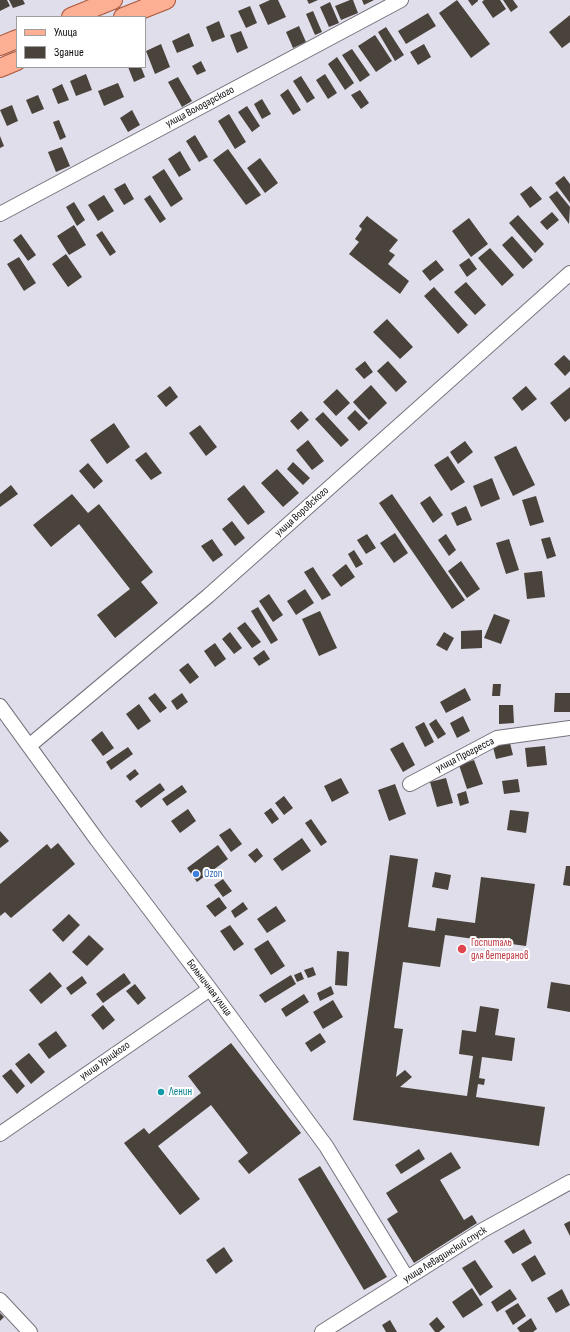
<!DOCTYPE html>
<html>
<head>
<meta charset="utf-8">
<style>
	body { margin:0 }
	#map { position:relative; width:570px; height:1332px; overflow:hidden; background:#dfdeea; font-family:"Sofia Sans Condensed",sans-serif }
	canvas { display:block }
	.legend { position:absolute; left:16px; top:16px; width:130px; height:52px; box-sizing:border-box; background:#fff; border:1px solid #9e9e9f; margin:0; padding:5px 7px; list-style:none; font-size:12px; color:#0d0d10 }
	.legend li { display:flex; align-items:center; gap:8px; height:20px }
	.legend b { width:20px; border:1px solid #9e9e9f }
</style>
</head>
<body>
<div id="map">
<canvas width="570" height="1332"></canvas>
<ul class="legend">
<li><b style="height:5px;background:#fdaf94"></b>Улица</li>
<li><b style="height:11px;background:#4a433c"></b>Здание</li>
</ul>
</div>
<script>
const g = document.querySelector('canvas').getContext('2d');
g.lineJoin = 'round';
function paint(path, color) { g.fillStyle = color; g.fill(path, 'evenodd'); }
function strokePath(path, color, width, dash) { g.strokeStyle = color; g.lineWidth = width; g.lineCap = dash ? 'butt' : 'round'; g.setLineDash(dash || []); g.stroke(path); }
function write(font, color, halo, rows, align = 'center') {
  g.font = font + ' "Sofia Sans Condensed",sans-serif'; g.lineWidth = 4; g.setLineDash([]); g.textBaseline = 'middle'; g.strokeStyle = halo; g.fillStyle = color; for (const [text, x, y, turn = 0] of rows) {
    g.save(); g.translate(x, y); g.rotate((+turn || 0) * Math.PI / 180); g.textAlign = isNaN(turn) ? turn : align; if (halo) g.strokeText(text, 0, 0); g.fillText(text, 0, 0); g.restore();
  }
}
const building = new Path2D(`
	M0 0H7L10 6 0 11Z
	M9 0H23L25 4 13 8Z
	M270 0H278L286 17 268 25 259 5Z
	M307 0H318L309 4Z
	M350 0H353L358 13 341 20 335 6Z
	M362 0H374L364 5Z
	M457 0 490 44 471 58 439 13Z
	M468 0H478V1L472 6Z
	M484 0H500L506 9 493 18 482 2Z
	M503 0H513L518 7 511 12Z
	M330 2 339 23 329 27 320 7Z
	M250 6 257 23 246 28 238 11Z
	M313 11 322 32 315 35 306 14Z
	M428 13 436 26 406 44 398 31Z
	M570 15V42L562 48 549 32Z
	M219 21 225 37 212 42 206 27Z
	M299 26 306 42 293 48 286 32Z
	M386 27 404 55 395 61 378 32Z
	M241 31 248 48 237 53 230 35Z
	M189 33 194 46 177 53 172 41Z
	M375 35 392 61 376 72 358 46Z
	M161 44 170 67 155 74 146 51Z
	M424 44 431 57 418 65 410 52Z
	M352 49 370 75 360 82 342 55Z
	M337 57 354 83 345 90 328 64Z
	M201 61 206 71 197 75 192 66Z
	M128 67H141L145 77 134 82Z
	M86 74 92 90 76 96 70 81Z
	M325 74 337 93 328 99 316 80Z
	M301 76 315 98 307 103 293 81Z
	M178 77 192 101 182 107 168 82Z
	M118 83 124 97 104 106 98 91Z
	M62 84 69 100 58 104 52 89Z
	M288 89 301 110 293 115 280 95Z
	M360 90 369 103 361 109 351 95Z
	M38 95 44 109 32 114 26 100Z
	M262 99 271 114 262 119 254 104Z
	M12 105 18 121 7 126 0 110Z
	M247 106 260 126 252 132 238 112Z
	M132 110 140 125 128 132 120 118Z
	M229 114 246 142 235 149 218 121Z
	M59 120 66 137 60 140 53 122Z
	M195 135 208 157 199 162 186 141Z
	M0 136 4 146 0 148Z
	M62 147 70 166 56 172 48 152Z
	M228 149 261 195 246 205 213 160Z
	M180 151 191 170 179 177 168 159Z
	M260 158 278 183 265 193 247 168Z
	M164 169 183 199 171 207 152 177Z
	M564 176 570 184V203L555 183Z
	M125 183 134 199 124 205 114 189Z
	M531 186 542 199 530 208 520 194Z
	M557 191 570 207 569 224 549 197Z
	M104 195 114 211 98 221 88 205Z
	M150 195 166 219 160 223 144 199Z
	M74 202 85 220 77 226 66 207Z
	M552 212 559 220 547 230 540 222Z
	M518 215 544 244 535 253 509 223Z
	M367 216 398 240 389 251 395 255 388 264 409 281 400 294 349 254 359 242 355 239 362 229 359 226Z
	M469 218 488 244 471 257 452 231Z
	M74 225 86 245 69 255 57 236Z
	M102 231 116 252 110 256 96 235Z
	M21 234 36 255 28 261 13 240Z
	M512 236 533 260 523 269 502 245Z
	M490 248 514 275 502 286 478 258Z
	M66 254 82 277 68 287 52 264Z
	M19 257 36 283 24 291 7 264Z
	M469 258 477 269 467 277 459 265Z
	M436 260 444 270 430 281 422 271Z
	M466 282 486 305 475 315 454 292Z
	M434 287 468 325 458 334 424 296Z
	M387 319 413 347 400 359 373 332Z
	M564 355 570 361V371L565 376 554 364Z
	M365 361 373 372 364 379 355 369Z
	M388 361 407 382 396 392 377 371Z
	M371 385 387 403 369 420 353 402Z
	M170 386 178 397 166 407 157 396Z
	M526 386 537 399 522 411 512 398Z
	M570 387V418L565 422 550 403Z
	M337 389 350 403 336 416 323 402Z
	M355 410 368 423 359 431 347 418Z
	M301 411 309 420 298 430 290 421Z
	M323 412 349 440 341 447 315 419Z
	M114 423 130 447 107 464 90 440Z
	M200 425 217 447 206 456 189 433Z
	M308 440 324 461 312 470 296 450Z
	M465 441 473 452 458 464 450 452Z
	M516 446 535 485 513 496 494 457Z
	M146 452 162 473 151 480 135 460Z
	M448 456 465 482 451 491 434 465Z
	M293 462 310 478 303 485 287 469Z
	M88 463 103 481 94 489 79 471Z
	M277 469 299 493 283 507 261 483Z
	M492 478 500 499 481 507 473 486Z
	M11 485 18 494 0 507V494Z
	M244 485 265 512 248 525 227 499Z
	M72 494 88 513 99 504 153 572 141 582 158 603 115 638 97 615 130 589 79 524 51 547 33 525Z
	M392 494 465 600 452 609 379 503Z
	M430 496 443 515 433 523 420 503Z
	M536 496 544 522 530 526 522 500Z
	M466 506 472 520 457 526 451 513Z
	M232 521 245 538 235 546 222 529Z
	M395 533 408 553 394 563 380 543Z
	M367 534 376 548 366 554 357 540Z
	M446 534 456 550 449 556 438 540Z
	M550 537 556 556 547 559 541 539Z
	M212 539 223 555 213 562 201 546Z
	M509 539 519 570 506 574 496 543Z
	M354 550 363 564 356 568 348 554Z
	M461 561 480 589 467 598 448 571Z
	M346 564 355 577 341 587 332 575Z
	M313 567 331 595 322 600 304 572Z
	M542 571 545 597 527 599 524 573Z
	M305 589 314 603 296 615 287 601Z
	M269 594 283 615 273 622 259 601Z
	M258 607 278 640 271 644 251 611Z
	M320 611 337 648 319 656 302 619Z
	M494 614 510 620 501 644 484 638Z
	M245 622 261 642 252 648 237 628Z
	M482 630V648L461 649V631Z
	M230 632 242 648 234 654 222 639Z
	M444 632 454 638 447 651 436 645Z
	M215 643 226 659 215 667 204 651Z
	M264 650 270 659 259 666 253 658Z
	M188 663 199 677 190 684 179 670Z
	M493 684H501L500 696H492Z
	M465 688 471 700 446 713 440 702Z
	M155 693 167 708 160 713 148 698Z
	M182 693 188 702 177 710 171 701Z
	M555 693H570V712H554Z
	M139 704 151 721 138 730 126 714Z
	M499 705H513L514 723 499 724Z
	M463 716 470 731 457 738 450 723Z
	M436 719 446 734 438 739 429 724Z
	M424 722 434 742 425 747 415 727Z
	M102 731 114 748 103 756 91 740Z
	M403 742 415 765 403 772 390 749Z
	M510 743 513 755 496 759 493 747Z
	M545 746 547 765 527 767 525 748Z
	M128 747 133 754 111 770 106 762Z
	M474 760 483 784 467 789 459 765Z
	M135 769 139 774 130 781 126 776Z
	M341 778 349 793 332 802 324 786Z
	M446 778 453 803 437 807 430 782Z
	M518 779 520 792 504 794 502 781Z
	M160 783 165 790 141 808 135 801Z
	M395 784 406 814 389 821 378 790Z
	M182 785 187 792 167 806 162 799Z
	M466 791 469 803 460 806 457 794Z
	M284 796 293 808 284 815 275 803Z
	M271 808 279 819 272 824 264 813Z
	M188 809 196 821 180 833 171 821Z
	M510 810 529 812 526 833 507 830Z
	M311 819 327 842 321 846 305 823Z
	M230 828 242 844 231 852 219 835Z
	M0 831 9 841 0 848Z
	M302 838 311 851 282 871 273 859Z
	M58 843 75 864 11 918 5 912 0 916V884L47 844 51 849Z
	M218 845 228 859 197 882 187 868Z
	M257 848 263 856 255 863 248 855Z
	M390 855 418 859 408 927 435 931 437 918 475 923 481 877 535 884 526 946 445 935 440 967 403 962 394 1028 403 1029 396 1077 405 1070 412 1077 400 1087 467 1096 473 1056 459 1054 462 1030 476 1032 480 1006 499 1009 495 1035 515 1038 512 1061 482 1057 479 1078 485 1079 484 1085 478 1084 476 1097 545 1107 539 1146 353 1120Z
	M566 866H570V886L563 885Z
	M435 872 451 875 448 890 432 887Z
	M223 879 232 891 223 897 214 885Z
	M219 897 227 908 215 917 206 906Z
	M243 902 248 909 235 918 231 911Z
	M276 906 286 921 267 933 257 919Z
	M69 914 80 925 63 942 52 930Z
	M230 925 244 944 234 951 220 931Z
	M89 935 104 949 87 966 72 952Z
	M268 940 285 966 271 975 254 949Z
	M337 951 349 952 347 986 335 985Z
	M313 967 316 975 308 978 304 970Z
	M50 972 62 986 41 1004 29 990Z
	M301 972 304 979 297 982 294 975Z
	M124 973 131 983 103 1003 96 994Z
	M291 975 296 984 265 1003 259 995Z
	M82 976 87 983 71 995 66 988Z
	M551 982 570 985V1012L547 1008Z
	M135 984 146 998 138 1005 126 991Z
	M331 986 334 994 320 1001 317 993Z
	M304 994 309 1002 286 1017 281 1009Z
	M333 1000 343 1017 323 1029 313 1012Z
	M103 1005 115 1020 103 1030 91 1015Z
	M56 1031 67 1046 49 1059 38 1044Z
	M320 1033 326 1042 311 1052 305 1043Z
	M231 1043 301 1133 249 1174 238 1161 248 1153 211 1105 158 1146 200 1199 180 1215 124 1143 144 1128 149 1134 201 1093 188 1076Z
	M29 1053 45 1072 31 1084 15 1064Z
	M11 1069 25 1086 17 1094 2 1076Z
	M419 1149 425 1159 401 1174 395 1165Z
	M451 1152 461 1168 440 1180 464 1220 472 1215 477 1223 414 1263 387 1219 398 1212 386 1193Z
	M320 1166 387 1277 364 1290 298 1179Z
	M570 1221V1236L564 1224Z
	M524 1229 532 1243 513 1254 504 1241Z
	M224 1247 233 1261 216 1274 206 1260Z
	M535 1255 546 1274 532 1282 521 1264Z
	M475 1260 493 1287 480 1296 462 1268Z
	M472 1288 483 1305 463 1318 452 1302Z
	M510 1289 517 1299 497 1312 491 1302Z
	M562 1289 570 1305 556 1313 547 1298Z
	M518 1303 526 1316 513 1325 505 1311Z
	M0 1313 4 1317 0 1321Z
	M437 1317 445 1327 439 1332H435L429 1324Z
	M531 1318 537 1329 533 1332H520L517 1328Z
	M390 1320 397 1332H386L382 1325Z`);
const minor = new Path2D(`
	M0 214 401 0
	M0 706 97 840 210 989 326 1146 407 1278
	M29 746 208 596 570 273
	M410 784 497 738 570 728
	M0 1134 210 989
	M0 1300 30 1332
	M322 1332 483 1230 570 1182`);
const major = new Path2D(`
	M71 17 113 0
	M123 17 166 0
	M0 46 17 39
	M0 68 17 61`);
const markers = [
	[196,874,4,"#3f7fe0"],
	[462,949,5,"#e0444e"],
	[161,1092,4,"#0f9aa8"]
];
const streetNames = [
	["улица Володарского",200,107,-28],
	["улица Воровского",302,512,-42],
	["улица Прогресса",465,755,-27],
	["Больничная улица",209,988,53],
	["улица Урицкого",105,1061,-35],
	["улица Левадинский спуск",445,1255,-32]
];
const shopNames = [
	["Ozon",204,874]
];
const healthNames = [
	["Госпиталь",471,943],
	["для ветеранов",471,956]
];
const cultureNames = [
	["Ленин",169,1092]
];
paint(building, '#4a433c');
strokePath(minor, '#75737d', 16);
strokePath(major, '#a85437', 20);
strokePath(minor, '#fff', 14);
strokePath(major, '#fdaf94', 18);
for (const [x, y, r, color] of markers) { const dot = new Path2D(); dot.arc(x, y, r, 0, 2 * Math.PI); g.fillStyle = color; g.fill(dot); strokePath(dot, '#fff', 1.5); }
write('11px', '#0d0d10', '#fff', streetNames);
write('11px', '#366cbe', '#fff', shopNames, 'left');
write('11px', '#be3a42', '#fff', healthNames, 'left');
write('11px', '#0d838f', '#fff', cultureNames, 'left');
</script>
</body>
</html>
